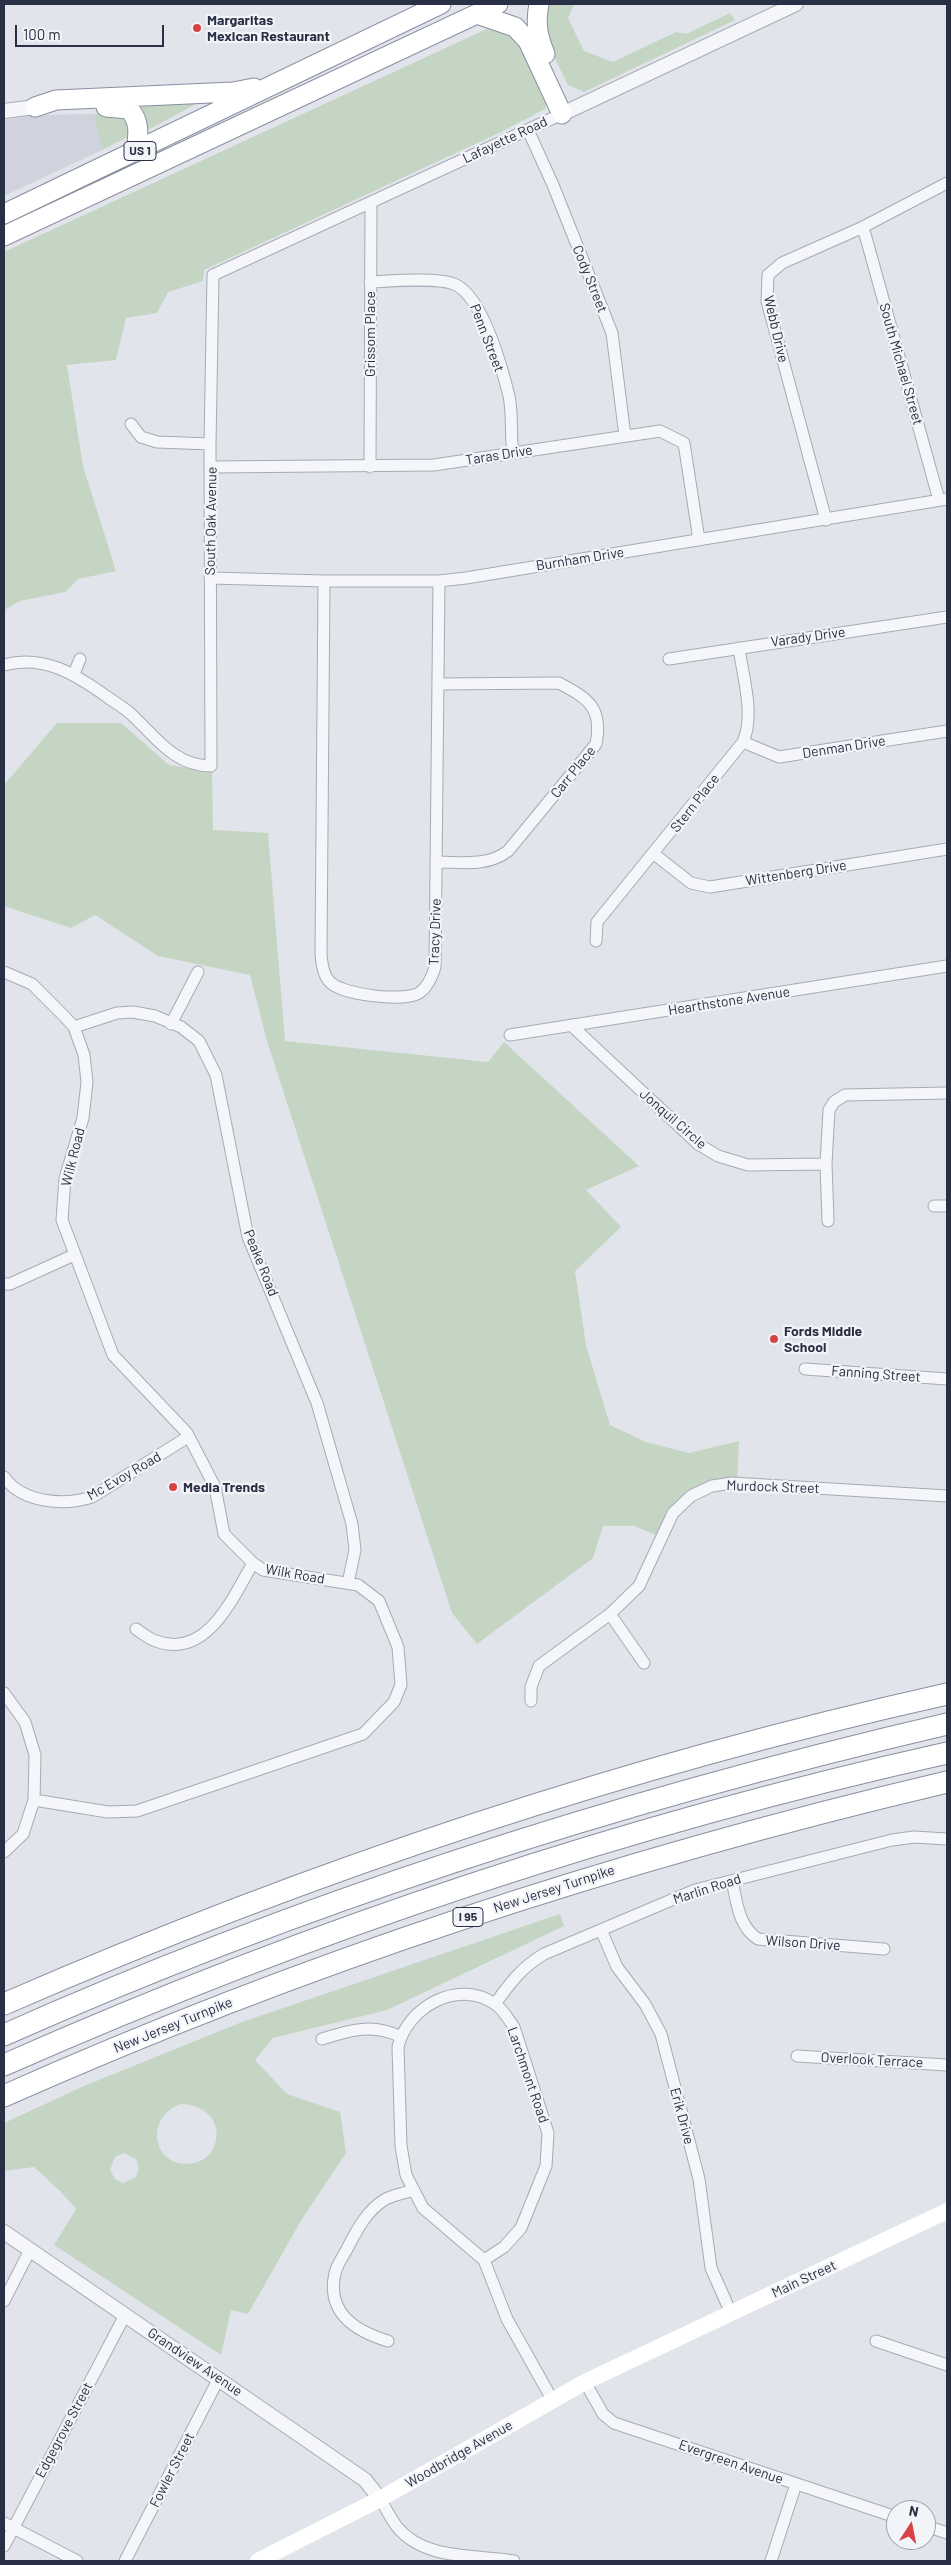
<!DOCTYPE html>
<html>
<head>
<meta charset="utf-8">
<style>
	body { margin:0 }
	#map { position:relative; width:951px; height:2565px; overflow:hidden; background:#e2e4eb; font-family:Barlow,sans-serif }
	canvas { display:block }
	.frame { position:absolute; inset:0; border:5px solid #292f44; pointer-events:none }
	.north { position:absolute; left:886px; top:2500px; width:50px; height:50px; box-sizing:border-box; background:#f2f4f8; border:1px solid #a2a5b0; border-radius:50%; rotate:11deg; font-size:14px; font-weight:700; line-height:20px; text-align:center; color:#292f44 }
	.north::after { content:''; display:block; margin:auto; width:18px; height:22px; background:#d54346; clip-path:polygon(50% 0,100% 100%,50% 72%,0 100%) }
	.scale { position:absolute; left:15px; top:25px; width:149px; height:22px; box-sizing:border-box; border:2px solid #292f44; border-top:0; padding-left:6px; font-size:15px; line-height:18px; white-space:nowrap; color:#292f44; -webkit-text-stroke:4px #f2f4f8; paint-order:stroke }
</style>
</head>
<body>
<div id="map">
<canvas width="951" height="2565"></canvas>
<div class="frame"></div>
<div class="north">N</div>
<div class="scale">100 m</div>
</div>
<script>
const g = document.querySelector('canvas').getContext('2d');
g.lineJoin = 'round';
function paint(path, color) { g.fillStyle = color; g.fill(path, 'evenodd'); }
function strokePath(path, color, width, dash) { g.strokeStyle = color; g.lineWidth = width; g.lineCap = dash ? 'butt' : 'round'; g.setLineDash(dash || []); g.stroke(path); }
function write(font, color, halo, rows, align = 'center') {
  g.font = font + ' Barlow,sans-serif'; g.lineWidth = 4.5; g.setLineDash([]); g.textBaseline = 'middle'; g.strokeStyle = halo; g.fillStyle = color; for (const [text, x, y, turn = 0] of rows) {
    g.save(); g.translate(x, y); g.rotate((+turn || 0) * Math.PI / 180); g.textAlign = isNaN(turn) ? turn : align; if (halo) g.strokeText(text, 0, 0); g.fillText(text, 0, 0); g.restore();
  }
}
const built = new Path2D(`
	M94 114 102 150 4 196V120L36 115Z`);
const green = new Path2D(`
	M551 4H574L568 18 584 51 613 62 676 32 686 34 730 13 735 20 584 92 568 85 542 32 543 14Z
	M491 27 509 32 521 46 548 99 545 109 499 133 204 270 203 281 168 292 157 313 126 318 116 360 67 365 83 466 116 571 78 579 65 592 20 601 4 610V252Z
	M205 99 146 131 145 116 138 102Z
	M116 113 129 121 128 137 102 150 94 114Z
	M57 723H121L169 765 212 772 213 830 268 833 285 1041 488 1062 504 1042 639 1166 586 1190 621 1227 575 1271 586 1345 610 1425 646 1442 689 1453 739 1441 737 1484 685 1502 663 1538 634 1526H603L593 1558 477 1644 452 1613 267 1041 250 975 158 956 95 915 71 928 4 906V785Z
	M560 1914 564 1926 387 2010 273 2038 255 2060 287 2094 340 2112 346 2153 302 2219 248 2314 231 2310 221 2355 54 2245 76 2209 61 2192 34 2167 4 2171V2123L84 2086 242 2022ZM181 2104C205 2104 224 2123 214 2147 211 2155 203 2161 194 2163 154 2171 142 2118 181 2104ZM124 2153 136 2159 139 2168 136 2177 123 2183 115 2179 110 2170 115 2157Z`);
const minor = new Path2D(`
	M528 130 553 185 612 333 625 436
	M861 228 865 234 939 500
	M370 282C391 281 436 277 454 284 482 295 502 368 509 396 513 414 510 435 513 453
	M131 424 141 437 157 442 210 444
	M212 467 434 465 660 431 684 443 699 540
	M370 467 371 202
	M826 520 767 301 768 275 782 263 861 228 947 183
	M210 578 324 581H439L466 578 947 499
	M324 581 321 954C322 964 323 976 331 983 345 995 403 1002 419 993 428 987 432 977 435 967L439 581
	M669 659 947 617
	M4 665C43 654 75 674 106 696 114 702 123 707 131 714 156 737 174 766 211 766L210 444 213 275 562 114
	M74 674 80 659
	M743 742 779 757 947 731
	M654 854 691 883 710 887 947 849
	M436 862C462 862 487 867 508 851L596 744C603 708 589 699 559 683L439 684
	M596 941 597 922 743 742C755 714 743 678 739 648
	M4 972 32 984 65 1017 74 1027 84 1055 87 1082 83 1118 65 1178 62 1220 113 1355 187 1433 215 1487 224 1534 253 1563 263 1570 358 1585 379 1601 398 1647 401 1685 394 1702 363 1734 137 1811 108 1812 34 1800
	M171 1024 198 972
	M571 1025 698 1144 718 1156 748 1165 826 1164
	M74 1027 117 1013 133 1012 155 1016 181 1027 199 1041 216 1075 248 1237 317 1403 352 1524 355 1550 348 1583
	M510 1035 947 966
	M934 1206H947
	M828 1221 826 1164 829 1110 834 1102 845 1095 947 1093
	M4 1284H10L74 1255
	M805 1369 947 1379
	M4 1477C22 1503 64 1506 92 1497L188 1437
	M610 1614 644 1663
	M136 1629C142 1633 149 1639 156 1641 207 1660 233 1597 253 1563
	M4 1693 25 1722 35 1755 34 1800 23 1834 4 1852
	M531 1701V1687L539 1666 610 1614 639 1586 673 1513 691 1496 712 1486 732 1483 947 1496
	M732 1881C737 1902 738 1926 758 1939L884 1949
	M601 1930 617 1967 645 2004 661 2034 699 2179 711 2268 731 2313
	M495 2004C510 1983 522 1967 544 1954L695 1890 892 1840 914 1837 947 1839
	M322 2039C350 2030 373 2023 401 2037
	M797 2056 947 2065
	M484 2260 504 2247 521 2228 546 2166 548 2133 514 2027C508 2019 503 2009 495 2004 457 1978 407 2008 398 2047L401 2146 406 2175 423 2208 484 2260 507 2319 553 2401
	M4 2301 30 2250
	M388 2341C355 2331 326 2313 335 2273 337 2264 345 2254 349 2245 358 2228 367 2211 384 2200 392 2195 405 2193 414 2190
	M876 2341 947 2365
	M585 2382 603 2414 614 2423 896 2517
	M380 2499C386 2508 391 2520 398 2528 426 2561 476 2554 514 2561
	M4 2523 77 2561
	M926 2526 947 2533
	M4 2546 125 2315
	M125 2561 219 2378
	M771 2561 796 2484`);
const tertiary = new Path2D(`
	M4 111 35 107
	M562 114 796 4
	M4 2232 365 2480 380 2499`);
const secondary = new Path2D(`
	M258 2561 380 2499 585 2382 947 2211`);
const trunk = new Path2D(`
	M539 4C535 23 538 37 545 54
	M477 14 515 27 528 41 562 114
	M35 107 56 100 233 92 254 88
	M106 107 129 109C141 122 138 136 136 152
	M4 214 441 4
	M4 236 498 4`);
const motorway = new Path2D(`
	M4 2004C307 1872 624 1766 947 1694
	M4 2035C307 1900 625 1799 947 1724
	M4 2065C307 1931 624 1825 947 1753
	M4 2096C307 1961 624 1858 947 1782`);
const markers = [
	[197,28,5,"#d54346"],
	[774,1339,5,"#d54346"],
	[173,1487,5,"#d54346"]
];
const shields = [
	[140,151,32],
	[468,1917,30]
];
const shieldNames = [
	["US 1",140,151],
	["I 95",468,1917]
];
const poiNames = [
	["Margaritas",207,20],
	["Mexican Restaurant",207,36],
	["Fords Middle",784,1331],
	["School",784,1347],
	["Media Trends",183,1487]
];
const streetNames = [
	["Lafayette Road",505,140,-25],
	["Cody Street",590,279,68],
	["Webb Drive",776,329,77],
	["Grissom Place",370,334,-90],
	["Penn Street",487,338,69],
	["South Michael Street",901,364,74],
	["Taras Drive",499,455,-9],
	["South Oak Avenue",211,521,-89],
	["Burnham Drive",580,559,-9],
	["Varady Drive",808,637,-8],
	["Denman Drive",844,747,-9],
	["Carr Place",573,772,-51],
	["Stern Place",695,803,-52],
	["Wittenberg Drive",796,873,-9],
	["Tracy Drive",435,932,-88],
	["Hearthstone Avenue",729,1001,-9],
	["Jonquil Circle",673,1119,41],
	["Wilk Road",73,1157,-76],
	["Peake Road",261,1263,68],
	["Fanning Street",876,1374,4],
	["Mc Evoy Road",124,1476,-30],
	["Murdock Street",773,1487,2],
	["Wilk Road",295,1574,10],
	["New Jersey Turnpike",554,1889,-18],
	["Marlin Road",707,1889,-18],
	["Wilson Drive",803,1943,4],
	["New Jersey Turnpike",173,2025,-22],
	["Overlook Terrace",872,2060,3],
	["Larchmont Road",528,2075,71],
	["Erik Drive",682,2116,75],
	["Main Street",804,2279,-25],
	["Grandview Avenue",195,2362,34],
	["Edgegrove Street",64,2430,-62],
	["Woodbridge Avenue",459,2454,-30],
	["Evergreen Avenue",731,2462,19],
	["Fowler Street",172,2470,-63]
];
paint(built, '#d0d3dd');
paint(green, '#c5d5c3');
strokePath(minor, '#a7aab6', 13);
strokePath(tertiary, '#a7aab6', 16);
strokePath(trunk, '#898fa2', 21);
strokePath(motorway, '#898fa2', 23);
strokePath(minor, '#f5f6f9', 11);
strokePath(tertiary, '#f5f6f9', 14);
strokePath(secondary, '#fff', 16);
strokePath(trunk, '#fff', 19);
strokePath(motorway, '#fff', 21);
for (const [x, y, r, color] of markers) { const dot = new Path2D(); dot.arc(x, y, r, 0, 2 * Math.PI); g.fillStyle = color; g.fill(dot); strokePath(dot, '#f2f4f8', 2); }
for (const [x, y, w] of shields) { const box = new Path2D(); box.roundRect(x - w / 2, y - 9.5, w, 19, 4); g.fillStyle = '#f2f4f8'; g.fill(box); strokePath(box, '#292f44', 1); }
write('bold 12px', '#292f44', null, shieldNames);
write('bold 14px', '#292f44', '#f2f4f8', poiNames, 'left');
write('14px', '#292f44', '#f2f4f8', streetNames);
</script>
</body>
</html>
